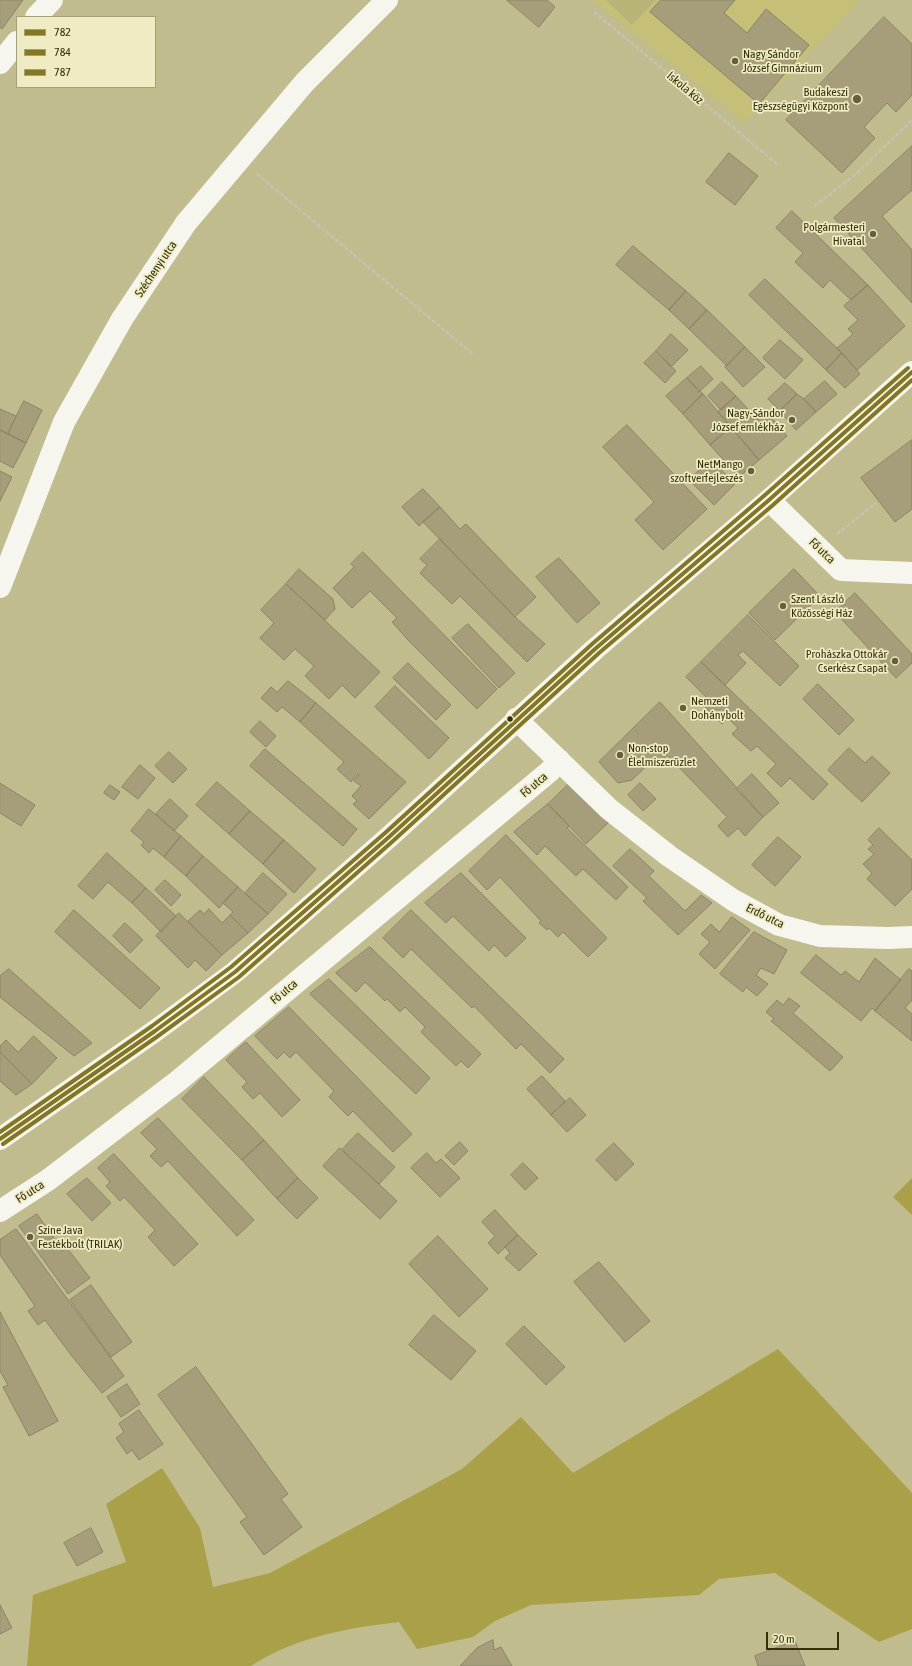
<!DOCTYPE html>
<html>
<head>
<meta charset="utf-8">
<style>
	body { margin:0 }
	#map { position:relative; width:912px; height:1666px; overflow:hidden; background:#c0bc8e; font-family:"Asap Condensed",sans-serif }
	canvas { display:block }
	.legend { position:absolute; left:16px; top:16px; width:140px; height:72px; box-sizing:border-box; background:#efecc3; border:1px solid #a4a17a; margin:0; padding:5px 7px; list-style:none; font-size:12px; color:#33300c }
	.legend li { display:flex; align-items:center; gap:8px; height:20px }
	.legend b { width:20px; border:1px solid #a4a17a }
	.scale { position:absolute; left:766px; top:1632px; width:73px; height:18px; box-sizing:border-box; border:2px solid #33300c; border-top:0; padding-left:5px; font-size:12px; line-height:14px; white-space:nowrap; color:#33300c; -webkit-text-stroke:3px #efecc3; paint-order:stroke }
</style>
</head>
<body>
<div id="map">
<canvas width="912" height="1666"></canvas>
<ul class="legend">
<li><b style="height:5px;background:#837722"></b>782</li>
<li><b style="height:5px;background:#837722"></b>784</li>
<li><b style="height:5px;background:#837722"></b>787</li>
</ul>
<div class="scale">20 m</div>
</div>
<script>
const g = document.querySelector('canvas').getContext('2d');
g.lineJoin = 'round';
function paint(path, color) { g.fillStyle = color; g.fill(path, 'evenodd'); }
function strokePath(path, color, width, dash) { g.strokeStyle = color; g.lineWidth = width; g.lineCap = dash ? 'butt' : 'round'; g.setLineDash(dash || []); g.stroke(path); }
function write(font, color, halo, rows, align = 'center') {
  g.font = font + ' "Asap Condensed",sans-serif'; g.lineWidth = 3.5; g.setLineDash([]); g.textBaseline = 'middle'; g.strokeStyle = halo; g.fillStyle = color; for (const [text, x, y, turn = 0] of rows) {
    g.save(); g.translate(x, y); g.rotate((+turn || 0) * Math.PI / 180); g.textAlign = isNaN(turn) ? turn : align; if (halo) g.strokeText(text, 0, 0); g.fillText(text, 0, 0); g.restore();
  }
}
const built = new Path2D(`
	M593 0H860L744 122Z`);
const green = new Path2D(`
	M606 0H656L632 25Z`);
const forest = new Path2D(`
	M912 1178V1215L893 1197Z
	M778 1349 912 1493V1629L879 1642 775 1573 719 1579 699 1595 531 1605 495 1621 473 1637 417 1649 399 1622C347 1628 295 1637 251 1666H27L33 1595 126 1562 106 1504 162 1468 200 1528 213 1587 270 1573 462 1469 521 1417 573 1473Z`);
const building = new Path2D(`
	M0 0H23L2 29 0 27Z
	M507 0H547L555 7 539 27Z
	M661 0H735L724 13 747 33 766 9 809 45 759 104 650 12Z
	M884 17 912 44V95L896 112 887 103 864 127 875 138 842 173 786 120Z
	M912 146V190L882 216 912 250V303L834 218Z
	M729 153 758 176 735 205 706 182Z
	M792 211 868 285 851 300 830 280 823 288 795 262 803 253 776 228Z
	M633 246 686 291 669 310 616 265Z
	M765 279 842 353 826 370 749 295Z
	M868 285 905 326 857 370 837 348 853 334 848 329 858 320 844 306Z
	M686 291 707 310 689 329 669 310Z
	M707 310 745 347 727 366 689 329Z
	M671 334 688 350 671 367 656 351Z
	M780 340 803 360 785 379 763 358Z
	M745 347 765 367 743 387 725 367Z
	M656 351 676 371 665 383 644 363Z
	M842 353 860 374 845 388 826 370Z
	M701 366 713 379 699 392 687 378Z
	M687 378 703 394 683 414 666 396Z
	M825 381 837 394 816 412 804 399Z
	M722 382 736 396 721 410 708 396Z
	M785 383 797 394 780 411 768 399Z
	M703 394 731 427 710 445 683 414Z
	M797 394 804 399 816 412 796 430 780 411Z
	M736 396 758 420 767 412 787 436 759 460 718 412Z
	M24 401 42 410 26 443 8 434Z
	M0 409 16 416 8 434 0 430Z
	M627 425 707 509 663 550 635 520 654 502 603 447Z
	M731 427 759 460 739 477 710 445Z
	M0 430 26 443 13 468 0 461Z
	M912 440V509L895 522 861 478Z
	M711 459 735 484 714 505 689 480Z
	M0 471 12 477 0 501Z
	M423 489 440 507 419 526 402 507Z
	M440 507 460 529 466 524 536 597 515 617 423 522Z
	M440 539 515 617 545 644 527 662 460 596 452 604 420 573 427 565 420 559Z
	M363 552 497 689 477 709 408 640 392 622 397 618 370 591 352 608 333 588 354 567 351 564Z
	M559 558 600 603 577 623 536 577Z
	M299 569 333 599 335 609 325 620 286 584Z
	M794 569 820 596 775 640 749 613Z
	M286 584 380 672 355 698 342 685 329 699 305 676 314 666 295 649 284 660 260 638 274 623 261 610Z
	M855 593 912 654V663L896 678 835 612Z
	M748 615 799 666 780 686 743 651 738 655 746 663 725 685 701 662Z
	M468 624 515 673 499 688 452 638Z
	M701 662 828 784 813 800 790 778 781 787 767 773 776 764 757 746 751 751 732 734 738 728 728 718 722 724 705 707 710 701 686 677Z
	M408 663 451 705 436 720 393 678Z
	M288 681 316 703 300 722 282 707 277 712 261 698 271 687 277 692Z
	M818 684 854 720 839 735 803 699Z
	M395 686 449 738 429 759 375 707Z
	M660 702 763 817 745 836 738 828 728 837 718 826 727 817 667 755 660 763 655 758 632 780 618 783 599 762Z
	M316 703 406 782 369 819 353 804 357 801 352 796 361 786 354 781 359 775 358 774 351 782 337 769 344 762 300 722Z
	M260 721 276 736 266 747 250 732Z
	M849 748 865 763 872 756 890 773 862 802 828 770Z
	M265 749 357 829 343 846 250 766Z
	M169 752 187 769 173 783 155 766Z
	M140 765 155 778 138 799 122 787Z
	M752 774 779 803 763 817 736 789Z
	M217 782 250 811 229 834 196 805Z
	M571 782 609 822 586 844 548 804Z
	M0 783 35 805 21 826 0 813Z
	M640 783 656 799 643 811 628 795Z
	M110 785 120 792 114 800 104 793Z
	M170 799 188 816 174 831 156 814Z
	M548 804 569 826 567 828 628 887 616 900 583 869 576 876 545 846 537 855 514 832Z
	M149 809 181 836 164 857 153 848 149 853 141 845 144 842 131 831Z
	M250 811 284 840 263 864 229 834Z
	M879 828 912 860V889L895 906 867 879 872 873 863 864 874 854 868 849 873 845 868 840Z
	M506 835 607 938 588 957 563 932 558 937 549 928 547 930 539 923 541 921 500 877 487 890 469 871Z
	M181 836 203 856 186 876 164 857Z
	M778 837 801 857 775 886 752 865Z
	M284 840 316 869 294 893 263 864Z
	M630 849 654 871 649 876 685 911 701 895 712 903 678 935 643 901 647 898 613 866Z
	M107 853 146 888 132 903 108 882 93 899 78 886Z
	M203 856 238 887 219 908 186 876Z
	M263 873 287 894 268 914 245 893Z
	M461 873 526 938 506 957 494 945 489 951 453 916 446 923 425 903Z
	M165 880 181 895 171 906 155 890Z
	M238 887 268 914 248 933 230 915 233 912 223 903Z
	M146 888 176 916 161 932 132 903Z
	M209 909 222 923 230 915 248 933 222 955 188 921 200 910 204 914Z
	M74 910 160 988 140 1009 55 932Z
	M411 910 564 1059 550 1073 521 1044 516 1049 474 1006 472 1008 411 949 403 958 383 938Z
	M179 913 222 955 206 971 195 960 188 968 156 936Z
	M732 917 750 930 715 969 699 954 710 942 701 934 711 924 719 932Z
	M125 923 143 940 130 953 113 936Z
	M754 932 787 950 774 974 761 968 756 975 768 984 757 996 746 987 743 992 720 974Z
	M370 947 481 1054 468 1068 461 1061 456 1066 421 1032 425 1027 405 1007 400 1012 387 999 385 1001 365 982 356 992 336 973Z
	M816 955 841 975 845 971 859 982 875 958 901 980 875 1011 872 1008 861 1021 801 973Z
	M9 969 92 1043 74 1056 0 997V976Z
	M909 969 912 971V1000L905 1008 912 1014V1041L875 1011Z
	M329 979 430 1078 416 1094 310 994Z
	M789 998 800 1006 793 1013 843 1057 830 1071 771 1021 774 1019 766 1012 777 1000 783 1005Z
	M289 1007 412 1134 393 1152 353 1111 348 1116 329 1097 334 1091 296 1052 290 1058 284 1052 277 1059 255 1036Z
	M34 1036 57 1058 32 1084 0 1052V1046L6 1040 18 1052Z
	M246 1042 300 1100 282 1117 260 1093 253 1099 242 1087 247 1082 226 1060Z
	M0 1052 32 1084 16 1095 0 1081Z
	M542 1076 565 1101 551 1115 527 1089Z
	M204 1077 264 1140 242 1160 182 1099Z
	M570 1098 586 1115 567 1132 551 1115Z
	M158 1118 254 1220 237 1236 168 1161 161 1167 150 1156 157 1149 141 1133Z
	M358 1133 395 1167 379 1184 342 1150Z
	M264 1140 298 1178 277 1199 242 1160Z
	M460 1142 468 1151 454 1165 445 1156Z
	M614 1143 634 1164 616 1181 596 1160Z
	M340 1148 397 1201 380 1219 323 1166Z
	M427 1153 436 1163 441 1159 460 1178 440 1197 411 1168Z
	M114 1154 198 1244 174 1266 148 1237 155 1230 124 1197 120 1201 106 1186 110 1182 98 1168Z
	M523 1163 538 1178 525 1190 511 1175Z
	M87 1178 111 1203 92 1221 67 1194Z
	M298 1178 318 1198 297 1219 277 1199Z
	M495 1210 518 1235 498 1254 488 1243 495 1236 482 1222Z
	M37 1214 63 1251 67 1248 90 1278 68 1294 19 1226Z
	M16 1229 124 1376 102 1393 71 1355 45 1320 38 1325 28 1311 35 1306 0 1255V1240Z
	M518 1235 537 1254 519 1271 505 1258 510 1253 505 1247Z
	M438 1236 488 1289 459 1317 409 1264Z
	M599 1262 650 1321 625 1342 574 1282Z
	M91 1285 132 1342 111 1357 70 1300Z
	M0 1312 58 1421 29 1436 3 1387 8 1385 0 1371Z
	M434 1315 476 1351 451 1380 409 1345Z
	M524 1326 565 1367 546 1385 506 1344Z
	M196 1367 288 1494 281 1499 302 1527 264 1555 240 1522 247 1517 158 1395Z
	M127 1384 140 1404 121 1417 107 1397Z
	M139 1410 163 1444 139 1460 132 1450 127 1454 116 1438 124 1432 119 1424Z
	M91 1528 103 1552 77 1566 64 1543Z
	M0 1605 12 1628 0 1634Z
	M493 1640 494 1650 501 1647 512 1666H460L477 1648Z
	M795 1641 805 1666H758L755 1656Z`);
const path = new Path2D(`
	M594 12 777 164
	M257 174 474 355
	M814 206 855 175 912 120
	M837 534 876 503`);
const minor = new Path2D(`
	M36 17 52 0
	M0 63 17 42
	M769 500 841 570 912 573
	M0 587 64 422 122 319 186 223 305 82 387 0
	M516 719 609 809 669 856 733 900 779 925 820 936 888 938 912 937
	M0 1211 48 1180 178 1081 550 771 559 760`);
const major = new Path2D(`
	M0 1139 155 1031 235 972 389 837 595 649 769 500 912 372`);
const bus1 = new Path2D(`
	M0 1139 155 1031 235 972 389 837 595 649 769 500 912 372`);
const bus2 = new Path2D(`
	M3 1144 158 1036 239 977 393 841 599 653 773 505 912 380`);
const bus3 = new Path2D(`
	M0 1132 152 1026 231 967 385 833 591 645 765 495 908 368`);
const markers = [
	[735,61,4,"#64613a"],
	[857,99,5,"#64613a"],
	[873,234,4,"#64613a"],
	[792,420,4,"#64613a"],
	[751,471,4,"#64613a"],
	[783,606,4,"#64613a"],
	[895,661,4,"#64613a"],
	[683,708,4,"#64613a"],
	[510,719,3.5,"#33300c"],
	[620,755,4,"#64613a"],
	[30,1237,4,"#64613a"]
];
const poiNames = [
	["Nagy Sándor",743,54],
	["József Gimnázium",743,68],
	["Budakeszi",848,92,"right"],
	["Egészségügyi Központ",848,106,"right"],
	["Polgármesteri",865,227,"right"],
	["Hivatal",865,241,"right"],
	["Nagy-Sándor",784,413,"right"],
	["József emlékház",784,427,"right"],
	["NetMango",743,464,"right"],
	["szoftverfejleszés",743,478,"right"],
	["Szent László",791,599],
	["Közösségi Ház",791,613],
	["Prohászka Ottokár",887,654,"right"],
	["Cserkész Csapat",887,668,"right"],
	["Nemzeti",691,701],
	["Dohánybolt",691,715],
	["Non-stop",628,748],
	["Élelmiszerüzlet",628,762],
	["Színe Java",38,1230],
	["Festékbolt (TRILAK)",38,1244]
];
const streetNames = [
	["Iskola köz",685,88,40],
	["Széchenyi utca",156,269,-56],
	["Fő utca",822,551,44],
	["Fő utca",534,785,-40],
	["Erdő utca",765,916,26],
	["Fő utca",284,992,-40],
	["Fő utca",30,1192,-33]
];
paint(built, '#c6bf77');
paint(green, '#b8b377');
paint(forest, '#a9a048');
paint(building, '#a69d7a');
strokePath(building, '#8b8464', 1);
strokePath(path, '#c4c3b4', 2.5, [4, 2]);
strokePath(minor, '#f6f5ee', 22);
strokePath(major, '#f6f5ee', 22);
strokePath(bus1, '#837722', 4);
strokePath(bus2, '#837722', 4);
strokePath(bus3, '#837722', 4);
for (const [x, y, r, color] of markers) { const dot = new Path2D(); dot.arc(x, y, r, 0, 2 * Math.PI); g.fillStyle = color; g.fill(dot); strokePath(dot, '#efecc3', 1.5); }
write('12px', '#33300c', '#efecc3', poiNames, 'left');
write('12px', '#33300c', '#efecc3', streetNames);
</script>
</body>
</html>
